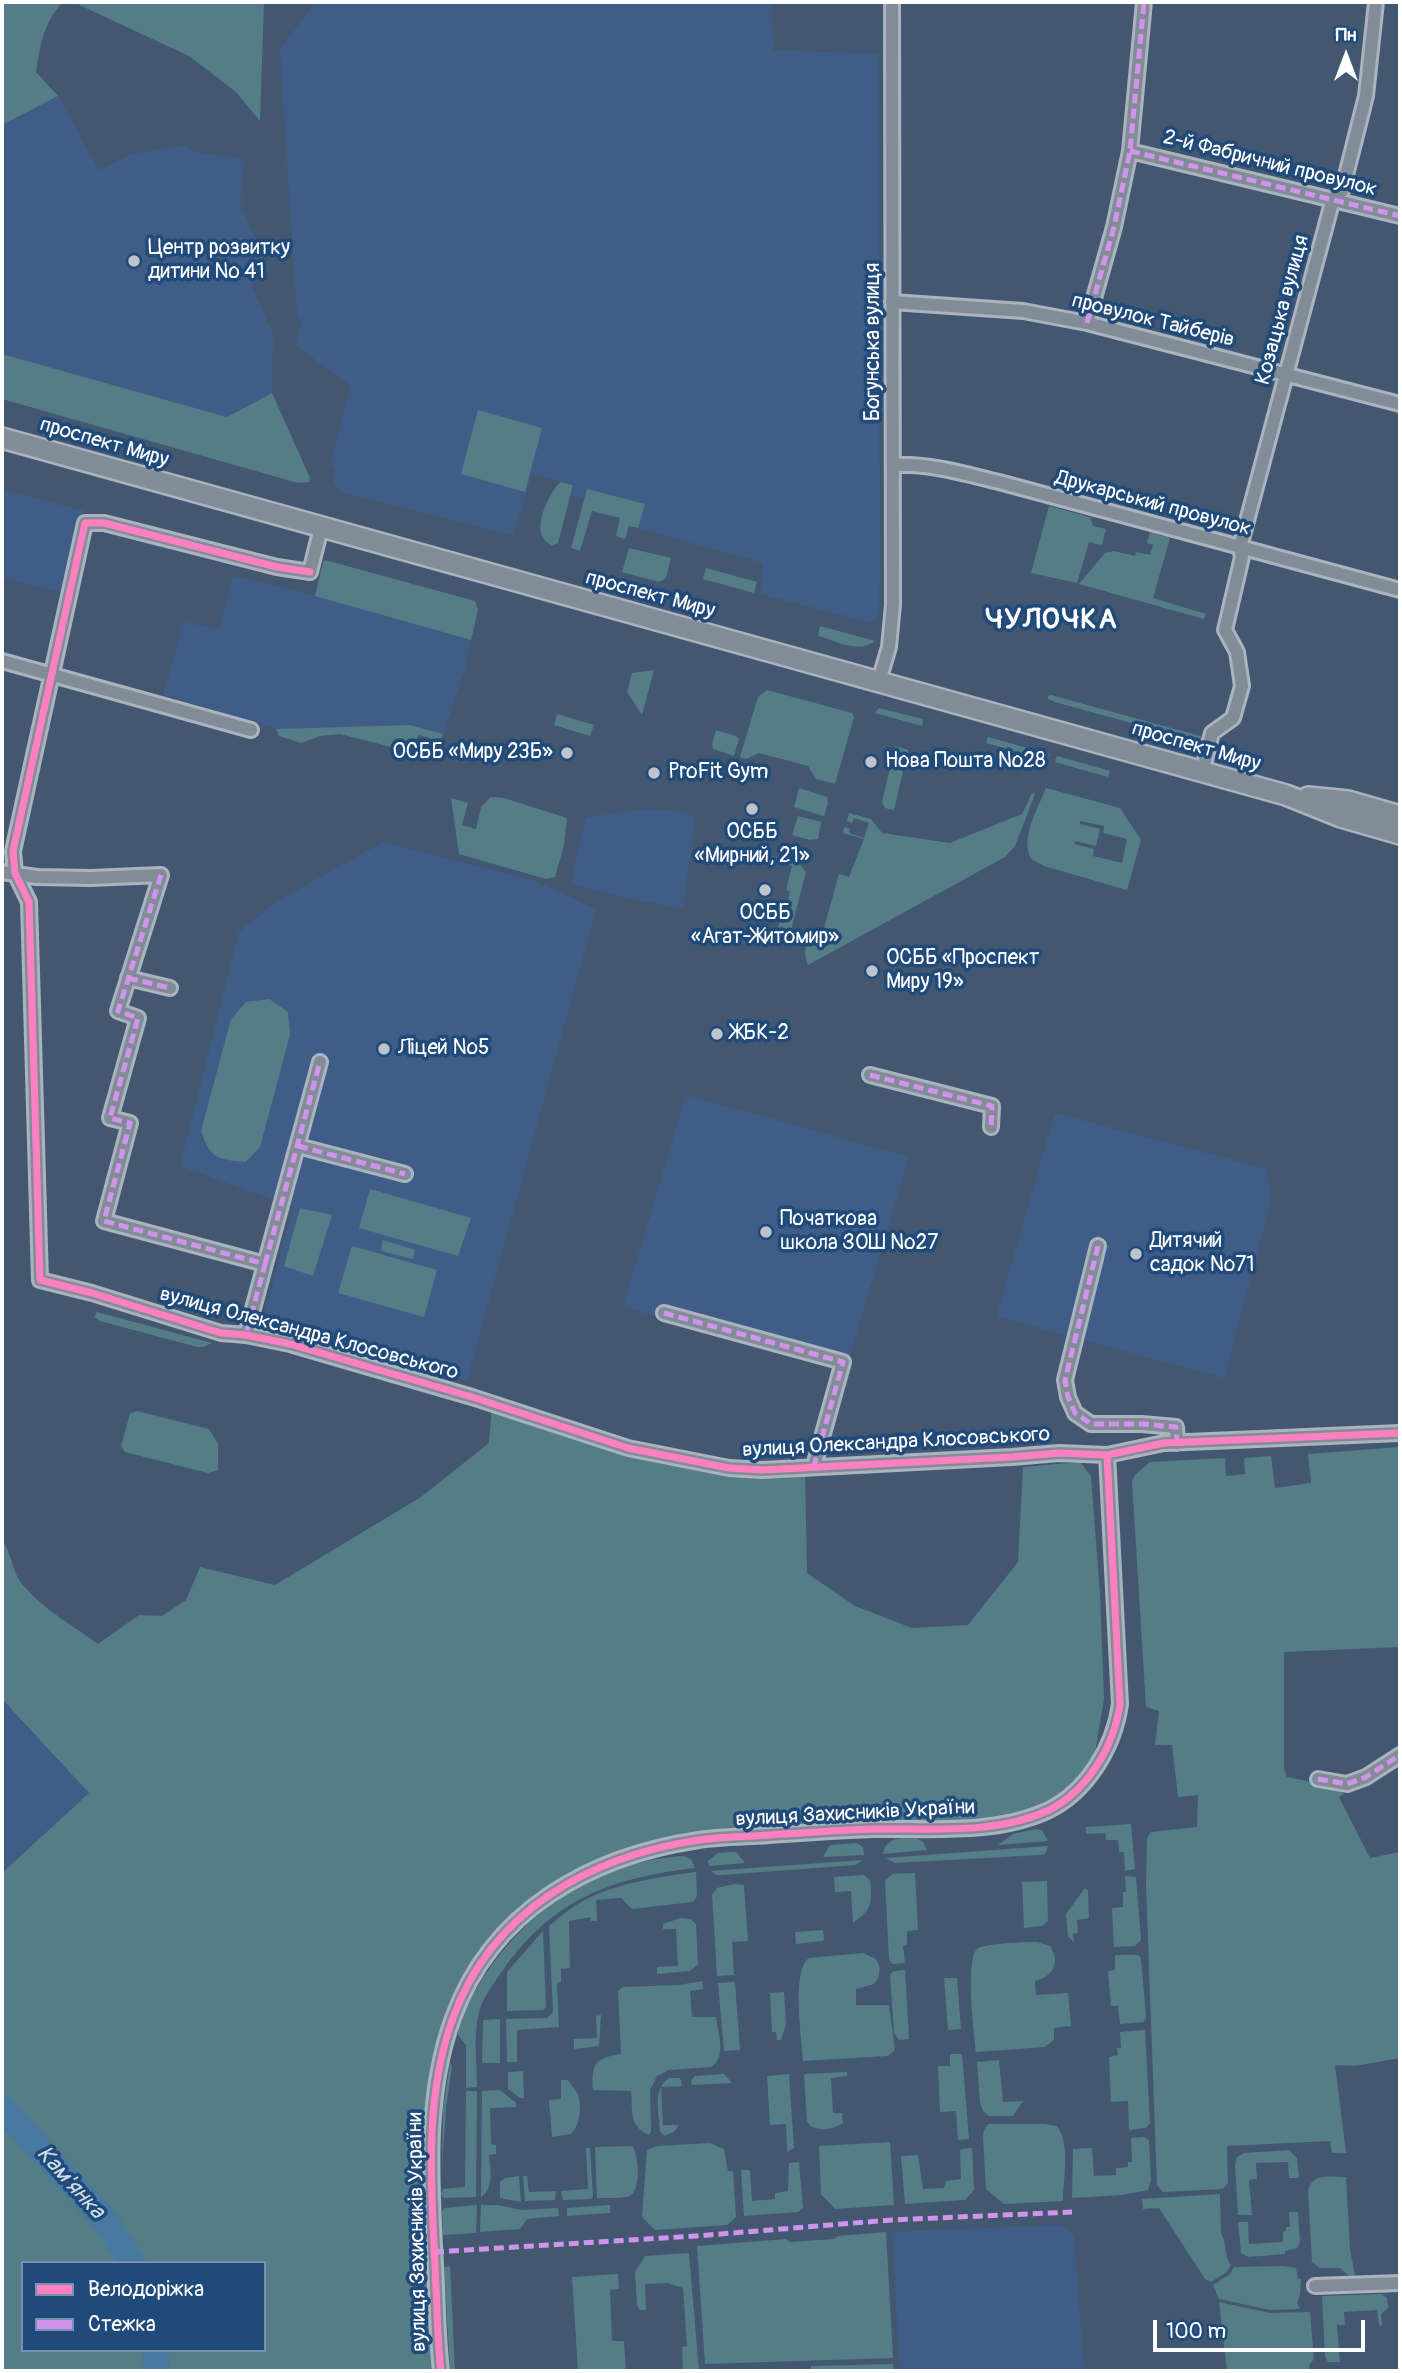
<!DOCTYPE html>
<html>
<head>
<meta charset="utf-8">
<style>
	body { margin:0 }
	#map { position:relative; width:1402px; height:2373px; overflow:hidden; background:#435771; font-family:Pangolin,sans-serif }
	canvas { display:block }
	.frame { position:absolute; inset:0; border:4px solid #fff; pointer-events:none }
	.legend { position:absolute; left:21px; top:2261px; width:245px; height:91px; box-sizing:border-box; background:#1f4a7a; border:2px solid #7992af; margin:0; padding:9px 12px; list-style:none; font-size:21px; color:#fff }
	.legend li { display:flex; align-items:center; gap:14px; height:35px }
	.legend b { width:35px; border:2px solid #7992af }
	.north { position:absolute; left:1311px; top:21px; width:70px; height:70px; -webkit-text-stroke:5px #1f4a7a; paint-order:stroke; rotate:0deg; font-size:19px; font-weight:700; line-height:28px; text-align:center; color:#fff }
	.north::after { content:''; display:block; margin:auto; width:24px; height:32px; background:#fff; clip-path:polygon(50% 0,100% 100%,50% 72%,0 100%) }
	.scale { position:absolute; left:1153px; top:2320px; width:212px; height:32px; box-sizing:border-box; border:4px solid #fff; border-top:0; padding-left:9px; font-size:21px; line-height:24px; white-space:nowrap; color:#fff; -webkit-text-stroke:5px #1f4a7a; paint-order:stroke }
</style>
</head>
<body>
<div id="map">
<canvas width="1402" height="2373"></canvas>
<div class="frame"></div>
<ul class="legend">
<li><b style="height:9px;background:#ff80c0"></b>Велодоріжка</li>
<li><b style="height:9px;background:#d193ec"></b>Стежка</li>
</ul>
<div class="north">Пн</div>
<div class="scale">100 m</div>
</div>
<script>
const g = document.querySelector('canvas').getContext('2d');
g.lineJoin = 'round';
function paint(path, color) { g.fillStyle = color; g.fill(path, 'evenodd'); }
function strokePath(path, color, width, dash) { g.strokeStyle = color; g.lineWidth = width; g.lineCap = dash ? 'butt' : 'round'; g.setLineDash(dash || []); g.stroke(path); }
function write(font, color, halo, rows, align = 'center') {
  g.font = font + ' Pangolin,sans-serif'; g.lineWidth = 7; g.setLineDash([]); g.textBaseline = 'middle'; g.strokeStyle = halo; g.fillStyle = color; for (const [text, x, y, turn = 0] of rows) {
    g.save(); g.translate(x, y); g.rotate((+turn || 0) * Math.PI / 180); g.textAlign = isNaN(turn) ? turn : align; if (halo) g.strokeText(text, 0, 0); g.fillText(text, 0, 0); g.restore();
  }
}
const built = new Path2D(`
	M315 2H772L773 50 878 54 879 289 878 353 876 354V377L879 378 880 552 879 613 875 621 870 622 760 594 763 563 638 528 644 504 587 490 584 498 571 495 573 485 532 474 513 536 342 492 334 483 335 471 331 461 351 386 295 345 302 322 297 314 280 50Z
	M58 96 99 170 132 154 185 145 194 152 244 159 240 203 270 271 252 275 251 278 252 287 273 334 272 393 227 417 2 354V125Z
	M2 489 84 511 70 594 2 577Z
	M233 576 309 594 471 640 464 672 443 734 410 725 276 729 163 694 181 636 179 632 182 622 219 629Z
	M643 809 684 812 695 817 683 909 623 897 571 883 586 818Z
	M383 842 532 880 596 909 467 1380 262 1324 293 1207 180 1166 239 932 276 902Z
	M686 1095 909 1157 846 1368 623 1307Z
	M1055 1113 1266 1169 1271 1200 1224 1378 999 1317V1308Z
	M2 1699 89 1793 2 1873Z
	M1060 2225 1074 2235 1084 2371H900L892 2232Z`);
const green = new Path2D(`
	M2 2H63C44 22 40 45 36 72L58 96 2 125Z
	M73 2H264L260 121 236 92 189 56Z
	M2 354 227 417 272 393 310 478 309 482 298 483 2 399Z
	M478 410 542 428 525 492 461 474Z
	M561 482 573 485 558 543 552 546C548 543 542 539 541 533 537 520 551 489 561 482Z
	M587 489 645 504 638 528 629 526 625 539 616 536 620 518 592 511 580 551 571 548Z
	M1049 506 1090 517 1093 526 1106 529 1102 545 1089 542 1077 583 1031 573Z
	M1150 532 1170 538 1153 598 1206 614 1204 619 1079 584 1105 553 1114 551 1135 556 1136 552 1150 555 1153 545 1147 543Z
	M629 548 671 558 666 578 659 582 622 572Z
	M325 560 475 601 478 610 471 640 315 596 323 562Z
	M706 568 757 582 754 593 703 579Z
	M820 626 875 641C859 654 836 641 818 636Z
	M654 670 642 715 627 692 632 673Z
	M767 690 852 713 854 717 835 784 816 779 808 766 759 753 746 759 740 757 758 697Z
	M1051 695 1200 736 1203 740 1197 741 1055 702 1048 699V696Z
	M879 708 923 719 922 726 875 713Z
	M557 714 594 725 590 736 554 725Z
	M410 725 443 734 440 741 419 735 410 747 399 749 340 734 320 736 301 743 279 736 276 729Z
	M716 730 736 736 739 739 734 756 713 749 712 744Z
	M988 737 1049 754 1047 760 986 743Z
	M895 746 908 750 894 810 885 808 882 802Z
	M1057 756 1110 771 1108 777 1055 762Z
	M799 788 827 797 828 803 824 816 794 807Z
	M1046 788 1120 808 1141 840 1127 890 1044 866 1031 859C1020 838 1038 808 1046 788ZM1080 821 1104 826 1103 833 1127 839 1122 863 1093 856 1094 849 1074 844 1075 841 1096 846 1100 829 1080 824Z
	M1032 793 1035 794 1015 846 1005 857 808 965C801 949 808 936 824 928L839 874 849 877 864 839 843 833 844 827 850 829 849 833 864 838 869 823 854 818 852 823 847 821 849 813 871 819 882 833 950 843 1022 814Z
	M491 797 504 798 567 818 564 845 555 877 546 879 459 854 451 798 468 803 462 825 476 829 481 807Z
	M798 816 821 822 818 839 810 840 792 835Z
	M762 853 799 863 806 872 791 930 788 938 783 941 763 937 766 930 776 933 780 921 783 922 790 891 786 890 792 866 760 858Z
	M269 999 288 1012 290 1035 260 1147 246 1162C218 1160 210 1158 201 1131L231 1019 246 1002Z
	M370 1189 471 1218 458 1256 359 1228Z
	M300 1208 332 1215 313 1276 284 1266Z
	M383 1240 415 1250 413 1259 381 1251Z
	M352 1246 437 1270 424 1317 338 1293Z
	M97 1312 212 1343 203 1347H197L100 1321 94 1317Z
	M492 1405 628 1448 729 1468 805 1467 807 1573 855 1606 912 1628 968 1625 1018 1562 1023 1467 1080 1462 1091 1476 1100 1594 1104 1699 1092 1771 1076 1791 1015 1820 750 1836 627 1856 528 1910 469 1983 434 2096 440 2368 433 2371H2V1873L89 1793 2 1699V1540C12 1553 12 1573 23 1585 43 1609 73 1626 98 1644L139 1615 162 1616 186 1600 200 1567 275 1585 421 1497 489 1443ZM23 2263H264V2350H23Z
	M137 1411 209 1429 218 1444V1470L208 1473 125 1452 121 1446 130 1414Z
	M1400 1447V1647L1284 1652V1769L1287 1777 1336 1787 1344 1794 1339 1797 1370 1858 1400 1852V2058L1355 2066 1335 2065 1346 2153H1332L1330 2141 1227 2146 1228 2183 1223 2189 1163 2192 1157 2185 1146 1886 1147 1838 1151 1832 1197 1827 1198 1795 1178 1797 1172 1745H1155L1159 1711 1146 1707 1132 1481 1136 1474 1150 1462 1225 1458 1226 1476 1245 1474 1244 1458 1271 1456 1275 1488 1311 1483 1308 1454Z
	M1131 1824 1135 1869 1125 1871 1124 1852H1119L1118 1840H1106L1105 1833 1086 1834V1827Z
	M1035 1829 1042 1830 1048 1841 998 1845 1013 1834Z
	M916 1838 923 1842 927 1850 883 1854C886 1836 902 1838 916 1838Z
	M857 1843 863 1847 864 1855 823 1857 830 1845Z
	M1048 1846 1045 1854 1040 1855 895 1863 886 1858Z
	M732 1852H736L745 1863 709 1866 708 1861 718 1853Z
	M683 1856 691 1859 695 1868C611 1878 553 1899 503 1970 494 1983 483 1997 479 2012 473 2035 477 2064 477 2087L466 2088V2045L458 2035V2027C495 1933 582 1862 683 1856Z
	M863 1860 855 1865 722 1875H716L711 1871Z
	M696 1872 697 1896 693 1902 632 1909 621 1898 596 1900 597 1921H591L590 1917 569 1921 570 1968 561 1969V1982L557 1983 559 2027 517 2030V2062H507L506 2019 547 2018 553 2012 549 1926C562 1915 574 1905 589 1898 619 1883 663 1876 696 1872Z
	M915 1873 918 1930 907 1931V1945L903 1946 905 1963 892 1964 889 1959 885 1880 893 1874Z
	M864 1875 870 1880C872 1904 873 1908 853 1923L851 1891 835 1892 834 1877Z
	M1125 1876 1136 1877 1141 1940 1135 1946 1114 1947 1112 1908 1123 1907V1892H1126Z
	M1047 1881 1048 1921 1042 1926 1024 1928 1022 1882Z
	M734 1884 744 1885 748 1941 732 1942 734 1975 717 1976 712 1895 717 1888Z
	M1085 1888 1088 1890 1089 1918 1077 1920 1078 1933 1073 1934 1074 1942 1068 1936 1066 1914Z
	M680 1918 691 1919 696 1924 698 1964 690 1971 657 1974V1967L678 1966 676 1929H663V1924Z
	M823 1930 824 1940 822 1941 796 1944 795 1932Z
	M543 1931 546 2007 543 2010 507 2011V1972Z
	M1037 1942 1050 1946C1061 1962 1053 1977 1035 1981L1036 1995 1068 1993 1071 2026 1054 2028V2040L1045 2047 976 2052C974 2033 965 1961 977 1949 983 1943 1027 1942 1037 1942Z
	M863 1953 876 1959C881 1967 881 1977 874 1984L856 1989V2005H889L895 2050 888 2056 803 2061C802 2040 791 1970 809 1958Z
	M1115 1955H1138L1141 1958 1146 2017 1144 2022 1120 2024 1118 2006H1111L1108 1971 1115 1970Z
	M905 1970 909 2039 899 2040 894 2033 890 1974 894 1971Z
	M957 1978 961 2029 948 2030 944 1978Z
	M702 1981 703 1989 690 1991 692 2017H716C718 2033 727 2058 711 2067L669 2070 657 2076 650 2090 651 2131 649 2135C628 2126 633 2110 631 2091L593 2090C591 2064 595 2058 621 2054L618 1991 623 1987 679 1985Z
	M735 1982 740 2050 724 2051 718 1983Z
	M784 1992 786 2024 781 2040H777L776 2032H772L770 1993Z
	M601 2015 599 2046 574 2049V2039L597 2038 596 2016Z
	M500 2019V2063H482L483 2020Z
	M1145 2030 1150 2123 1146 2128 1129 2130 1128 2101 1111 2102 1109 2057 1118 2055 1117 2048H1121L1120 2032Z
	M950 2054H962L969 2139 958 2140 956 2111 940 2112 938 2066H950Z
	M999 2060 1003 2102 1023 2101 1013 2116H989L983 2111 980 2103 977 2062Z
	M450 2063 452 2066 446 2108 442 2169 443 2108Z
	M523 2071 524 2098H520L508 2089V2072Z
	M847 2072V2076L831 2078 833 2113H842L843 2123C833 2130 821 2131 810 2126L807 2121 804 2074Z
	M724 2074 732 2083 692 2085 691 2080 695 2076Z
	M789 2074 794 2148 787 2152 786 2124 770 2125 767 2076Z
	M669 2078H679L681 2080 682 2086 661 2087 663 2125H679L674 2132 664 2136 660 2131C659 2113 652 2090 669 2078Z
	M561 2080H568C571 2085 576 2090 578 2095 582 2106 580 2126 571 2134L552 2137 549 2100 561 2099Z
	M500 2090 516 2103V2107L490 2108 491 2144 496 2145V2154L489 2155C490 2170 495 2187 481 2197L482 2091Z
	M466 2091H477L476 2197 444 2198 441 2194 443 2189 465 2187Z
	M988 2124H1045L1057 2126C1071 2145 1063 2179 1063 2201L1004 2204 986 2189 983 2137 984 2130Z
	M1144 2137 1149 2140 1151 2181 1148 2190 1122 2195 1072 2198 1073 2149 1092 2148 1094 2176 1116 2175V2168L1128 2167V2162H1132L1131 2138Z
	M890 2142 894 2205 835 2209 821 2194 819 2146Z
	M710 2143 724 2149 728 2171H733L736 2217 727 2225 655 2230 642 2217 647 2150 657 2146Z
	M632 2146C639 2154 641 2188 631 2195 627 2199 603 2198 597 2198L595 2147Z
	M586 2148H590L593 2197 591 2199 563 2200 561 2191 588 2189Z
	M972 2148 974 2190 965 2200 905 2204 901 2156 918 2155 923 2189 944 2188 946 2181 961 2179 960 2151 961 2149Z
	M1289 2150 1297 2158 1299 2178H1289L1288 2162 1256 2163 1257 2179 1249 2180 1252 2215H1238L1235 2165 1237 2157 1244 2153Z
	M799 2162 803 2208 798 2212 744 2216 741 2170H750L752 2201 775 2199V2193L788 2191 789 2163Z
	M519 2176 521 2202 500 2198V2182L505 2178Z
	M523 2176H527L529 2192 556 2191 555 2200 525 2201Z
	M1346 2177 1350 2249 1355 2276 1350 2277 1340 2268H1320L1312 2262 1308 2191C1312 2172 1331 2177 1346 2177Z
	M1220 2194 1221 2234C1228 2244 1223 2256 1231 2265L1227 2272 1211 2282 1205 2279 1159 2208 1143 2209 1142 2199Z
	M477 2205 476 2233 443 2235 442 2212 444 2208Z
	M481 2205H498L521 2210 558 2208 559 2216 527 2219 520 2229 480 2232Z
	M610 2205V2213L567 2216V2208Z
	M1289 2212H1298L1300 2242 1297 2248 1285 2251V2254L1249 2257 1241 2253 1238 2222H1248L1249 2244 1283 2242V2232L1286 2231V2227H1290Z
	M886 2232 893 2358 705 2364 697 2246 786 2239 790 2242 834 2239 838 2236Z
	M689 2253 699 2371 683 2370 682 2347 687 2346 683 2288 668 2283 645 2284 646 2310H640L637 2305 635 2272 645 2256Z
	M450 2266 455 2371H450L444 2267Z
	M1284 2266 1296 2268 1298 2279H1301L1300 2295 1297 2303 1300 2309 1270 2310 1219 2299 1213 2285 1230 2274 1234 2267Z
	M618 2274 619 2289 610 2290 612 2341H624L626 2371H578L572 2277Z
	M1381 2294 1387 2298 1388 2308 1381 2314 1382 2325 1379 2326 1377 2310 1344 2312 1345 2325H1337L1340 2362H1328L1325 2357 1322 2296Z
	M1219 2302 1270 2313 1310 2312 1314 2359 1309 2365 1310 2371H1227Z
	M893 2364 894 2371H811V2366Z`);
const river = new Path2D(`
	M2 2108 105 2220 133 2263
	M155 2350 157 2371`);
const minor = new Path2D(`
	M1130 151 1400 216
	M892 302 1023 311 1087 323 1400 404
	M1087 323 1114 227 1130 151 1144 2
	M893 465C929 463 965 474 999 482L1400 590
	M310 572 277 567 104 523H85L13 851 15 873 29 902 40 1280 92 1293 221 1333 246 1335 290 1344 472 1397 628 1448 729 1468 762 1470 1012 1457 1059 1453 1107 1455 1164 1443 1400 1433
	M310 572 321 528
	M2 661 251 730
	M879 681 889 647 893 605 892 2
	M1202 772 1212 733 1233 718 1242 686 1237 652 1225 630 1242 557 1240 547 1333 199 1342 191 1366 96 1376 2
	M2 872 37 877 91 878 161 875 118 1011 138 1018 110 1118 130 1123 104 1221 265 1264 246 1335
	M128 978 170 988
	M870 1075 992 1106 991 1127
	M298 1146 405 1174
	M1098 1246 1065 1380 1068 1397 1075 1413 1091 1424H1142L1176 1427 1177 1443
	M265 1264 320 1062
	M664 1313 843 1362 814 1466
	M1318 1779 1347 1784 1366 1777 1400 1755
	M1315 2286 1400 2283
	M441 2371C437 2337 437 2301 435 2266 431 2184 424 2097 453 2018 492 1910 591 1856 699 1840 722 1836 746 1837 769 1835 804 1833 839 1830 874 1829 930 1828 994 1835 1047 1811 1087 1792 1114 1747 1120 1704L1107 1455`);
const primary = new Path2D(`
	M2 438 1286 795 1341 817 1400 834
	M1308 797 1348 801 1400 816`);
const quiet = new Path2D(`
	M1130 151 1400 216
	M1087 323 1114 227 1130 151 1144 2
	M161 875 118 1011 138 1018 110 1118 130 1123 104 1221 265 1264 246 1335
	M128 978 170 988
	M870 1075 992 1106 991 1127
	M298 1146 405 1174
	M1098 1246 1065 1380 1068 1397 1075 1413 1091 1424H1142L1176 1427 1177 1443
	M265 1264 320 1062
	M664 1313 843 1362 814 1466
	M1318 1779 1347 1784 1366 1777 1400 1755
	M434 2252 696 2236 891 2220 1072 2212`);
const cycleway = new Path2D(`
	M310 572 277 567 104 523H85L13 851 15 873 29 902 40 1280 92 1293 221 1333 246 1335 290 1344 472 1397 628 1448 729 1468 762 1470 1012 1457 1059 1453 1107 1455 1164 1443 1400 1433
	M441 2371C437 2337 437 2301 435 2266 431 2184 424 2097 453 2018 492 1910 591 1856 699 1840 722 1836 746 1837 769 1835 804 1833 839 1830 874 1829 930 1828 994 1835 1047 1811 1087 1792 1114 1747 1120 1704L1107 1455`);
const markers = [
	[134,261,7,"#bdc4cd"],
	[567,753,7,"#bdc4cd"],
	[871,762,7,"#bdc4cd"],
	[654,773,7,"#bdc4cd"],
	[752,809,7,"#bdc4cd"],
	[765,890,7,"#bdc4cd"],
	[872,971,7,"#bdc4cd"],
	[717,1034,7,"#bdc4cd"],
	[384,1049,7,"#bdc4cd"],
	[766,1232,7,"#bdc4cd"],
	[1136,1254,7,"#bdc4cd"]
];
const streetNames = [
	["2-й Фабричний провулок",1270,164,14],
	["Козацька вулиця",1283,310,-75],
	["провулок Тайберів",1153,321,14],
	["Богунська вулиця",874,342,-90],
	["проспект Миру",104,443,16],
	["Друкарський провулок",1153,504,15],
	["проспект Миру",650,595,15],
	["проспект Миру",1196,747,16],
	["вулиця Олександра Клосовського",309,1334,15],
	["вулиця Олександра Клосовського",896,1443,-3],
	["вулиця Захисників України",855,1814,-3],
	["вулиця Захисників України",418,2232,-91]
];
const poiNames = [
	["Центр розвитку",148,249],
	["дитини № 41",148,273],
	["ОСББ «Миру 23Б»",553,753,"right"],
	["Нова Пошта №28",885,762],
	["ProFit Gym",668,773],
	["ОСББ",752,833,"center"],
	["«Мирний, 21»",752,857,"center"],
	["ОСББ",765,914,"center"],
	["«Агат-Житомир»",765,938,"center"],
	["ОСББ «Проспект",886,959],
	["Миру 19»",886,983],
	["ЖБК-2",731,1034],
	["Ліцей №5",398,1049],
	["Початкова",780,1220],
	["школа ЗОШ №27",780,1244],
	["Дитячий",1150,1242],
	["садок №71",1150,1266]
];
const waterNames = [
	["Кам'янка",70,2183,48]
];
const districtNames = [
	["ЧУЛОЧКА",1052,621]
];
paint(built, '#405d88');
paint(green, '#547d87');
strokePath(river, '#4879a0', 26);
strokePath(minor, '#aab3bf', 18);
strokePath(primary, '#aab3bf', 24);
strokePath(minor, '#828c97', 12);
strokePath(primary, '#828c97', 19);
strokePath(quiet, '#d193ec', 5, [10, 5]);
strokePath(cycleway, '#ff80c0', 7);
for (const [x, y, r, color] of markers) { const dot = new Path2D(); dot.arc(x, y, r, 0, 2 * Math.PI); g.fillStyle = color; g.fill(dot); strokePath(dot, '#1f4a7a', 2.5); }
write('21px', '#fff', '#1f4a7a', streetNames);
write('21px', '#fff', '#1f4a7a', poiNames, 'left');
write('italic 23px', '#d1dee8', '#1f4a7a', waterNames);
g.letterSpacing = '2px';
write('bold 28px', '#fff', '#1f4a7a', districtNames);
g.letterSpacing = '0px';
</script>
</body>
</html>
